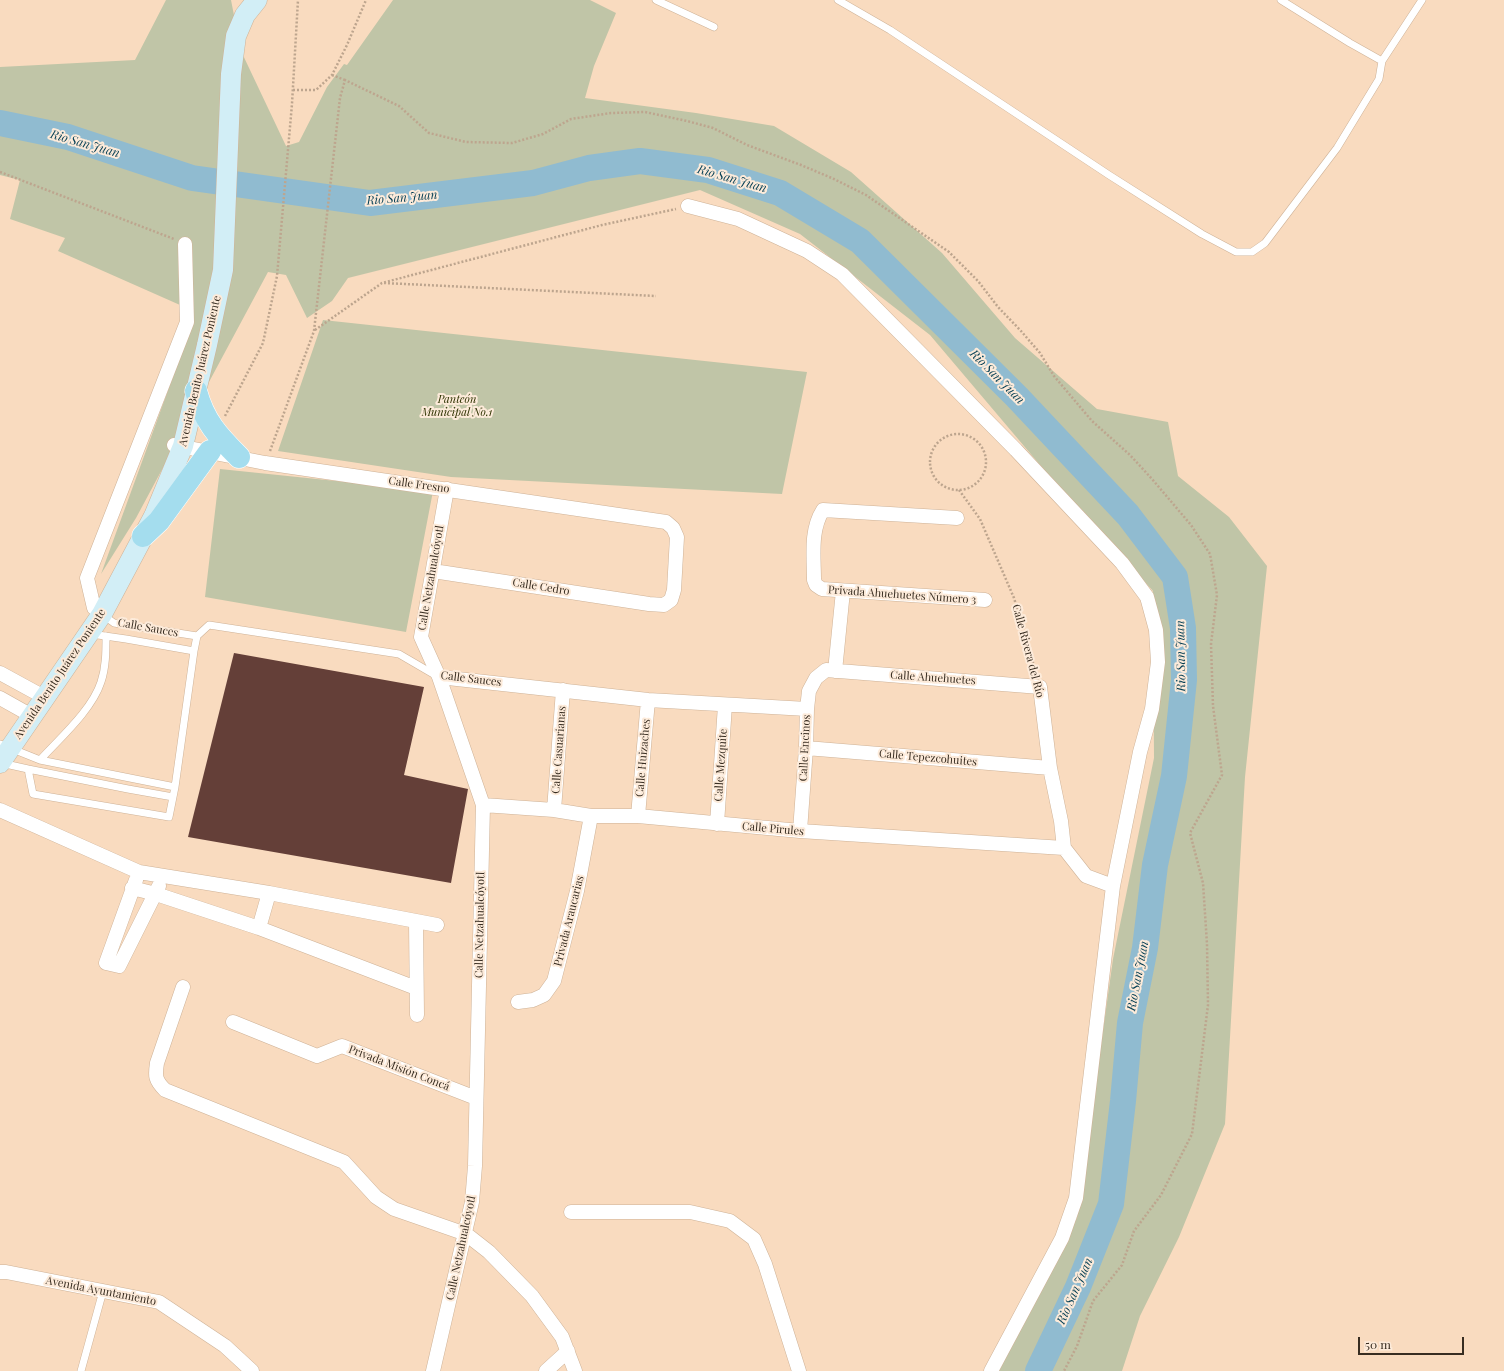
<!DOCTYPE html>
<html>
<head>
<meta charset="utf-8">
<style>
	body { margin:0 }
	#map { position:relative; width:1504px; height:1371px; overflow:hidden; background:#f9dbbf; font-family:"Playfair Display",serif }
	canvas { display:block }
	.scale { position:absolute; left:1358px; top:1337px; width:106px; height:18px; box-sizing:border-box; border:2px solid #382d21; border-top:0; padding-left:5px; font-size:12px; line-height:14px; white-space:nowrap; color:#382d21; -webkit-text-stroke:3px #fdebda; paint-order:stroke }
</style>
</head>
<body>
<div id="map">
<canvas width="1504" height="1371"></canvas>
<div class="scale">50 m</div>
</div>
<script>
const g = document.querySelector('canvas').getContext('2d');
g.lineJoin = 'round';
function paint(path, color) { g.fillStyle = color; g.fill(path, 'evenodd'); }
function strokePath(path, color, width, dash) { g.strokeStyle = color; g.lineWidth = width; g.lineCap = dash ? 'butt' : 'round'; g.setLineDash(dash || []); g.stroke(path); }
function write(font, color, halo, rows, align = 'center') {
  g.font = font + ' "Playfair Display",serif'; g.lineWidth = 4; g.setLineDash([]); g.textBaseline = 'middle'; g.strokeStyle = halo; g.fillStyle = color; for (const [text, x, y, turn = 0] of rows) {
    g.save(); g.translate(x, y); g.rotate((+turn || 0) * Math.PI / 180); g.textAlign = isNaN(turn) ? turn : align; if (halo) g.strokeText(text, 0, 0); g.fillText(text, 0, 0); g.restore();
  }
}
const green = new Path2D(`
	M166 0H231L241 51 286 146 299 142 327 87 344 64 347 65 393 0H590L616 13 594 66 585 98 696 113 774 126 851 172 942 253 1015 338 1097 409 1168 422 1178 476 1229 517 1267 566 1245 777 1225 1124 1179 1237 1140 1316 1122 1371H996L1028 1305 1077 1218 1113 959 1154 758 1153 591 1057 485 930 335 800 234 700 190 348 278 332 301 307 318 286 275 268 272 136 518 101 574 193 322 180 305 58 251 65 238 10 219 20 180 0 175V67L135 60Z
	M323 320 807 372 782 494 451 477 278 451Z
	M220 469 433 491 406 632 205 597Z`);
const river = new Path2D(`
	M0 123 68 137 192 178 370 203 533 183 589 168 640 161 708 170 780 193 860 241 1017 397 1128 515 1175 577 1183 628 1184 680 1174 776 1155 865 1145 948 1130 1023 1123 1101 1111 1204 1078 1287 1038 1371`);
const building = new Path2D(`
	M234 653 424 687 404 775 468 789 451 883 188 837Z`);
const path = new Path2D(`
	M332 75 345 80
	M293 90H316L332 75 347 45 366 0
	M0 172 174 239
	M384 283 656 296
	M315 330 382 283 602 225 676 209
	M225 416 263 343 277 276 292 104 298 0
	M930 462a28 28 0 1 1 56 0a28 28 0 1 1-56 0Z
	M270 451 314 331 340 98 345 80 399 106 429 133 466 142 512 143 543 134 571 119 611 113 645 112 687 121 713 128 747 145 801 165 834 179 866 195 949 252 978 281 998 307 1021 331 1040 353 1054 376 1092 421 1130 455 1152 479 1191 525 1210 554 1217 595 1211 644 1213 706 1222 775 1190 833 1203 883 1207 944 1208 1005 1192 1134 1161 1195 1134 1231 1122 1265 1093 1301 1077 1346 1064 1371
	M959 490 980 519 1014 598 1036 673`);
const lane = new Path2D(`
	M656 0 714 27
	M838 0 890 30 1109 175 1202 234 1236 252H1252L1265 243 1337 148 1379 79 1382 61 1350 43 1281 0
	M1382 61 1422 0
	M103 615 114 623 197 636 209 625 399 654 435 675
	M91 634 126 639 194 651
	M0 744 40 760 175 787
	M40 760C60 738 92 710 101 682 106 667 106 652 106 636
	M1 763 28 769 33 794 169 817 175 787 194 651 197 636
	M28 769 128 789 173 797
	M81 1371 103 1291`);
const street = new Path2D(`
	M688 206 738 219 807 251 842 274 1016 450 1122 563 1147 597 1156 630 1158 662 1152 709 1140 752 1113 886
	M174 445 265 463 666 522 673 528 677 537 674 590 671 600 664 605 649 604 433 571
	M957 518 823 510C810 530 814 557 814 580L816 585 822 589 985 600
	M102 614 94 608 87 578 187 322 185 244
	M835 671 843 591
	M0 673 44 697
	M439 677 648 700 807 709
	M0 698 32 716
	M806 748 1050 768
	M483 805 554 810 591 816H638L800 831 1064 848
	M0 810 139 872 269 893 437 925
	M554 810 563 690
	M638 816 648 700
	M717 824 725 705
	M800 831 806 748 807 709 809 691 816 678 826 670 1040 687 1050 768 1061 821 1064 848
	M136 880 106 963 119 966 159 886
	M132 888 156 894 259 928 416 988
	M416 921 417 1015
	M259 928 269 893
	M183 987 157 1063C155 1076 155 1080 165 1090L344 1162 376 1197 394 1209 466 1234 489 1252 532 1296 562 1337 575 1371
	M518 1002 533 1000 544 995 554 981 577 891 591 816
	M233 1022 317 1056 342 1046 476 1098
	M571 1212H690L730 1221 754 1239 765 1264 799 1371
	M0 1272H6L159 1302 225 1346 252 1371
	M433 1371 472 1202 475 1166 483 805 439 677 421 637 447 489
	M546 1371 568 1351
	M991 1371 1062 1238 1076 1198 1113 886 1086 876 1064 848`);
const secondary = new Path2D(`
	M0 763 102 614 154 516 183 446 207 345 223 270 231 74 236 36 245 15 257 0`);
const primary = new Path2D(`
	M196 391C204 421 218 436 239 457
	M143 536 159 521 210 451`);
const streetNames = [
	["Avenida Benito Juárez Poniente",200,371,-77],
	["Calle Fresno",419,485,8],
	["Calle Netzahualcóyotl",431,578,-80],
	["Calle Cedro",541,587,9],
	["Privada Ahuehuetes Número 3",902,595,4],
	["Calle Sauces",148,628,10],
	["Calle Rivera del Río",1028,651,75],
	["Avenida Benito Juárez Poniente",60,674,-56],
	["Calle Ahuehuetes",933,678,4],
	["Calle Sauces",471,679,7],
	["Calle Encinos",805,748,-87],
	["Calle Casuarianas",559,750,-86],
	["Calle Huizaches",643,758,-85],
	["Calle Tepezcohuites",928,758,5],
	["Calle Mezquite",721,765,-86],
	["Calle Pirules",773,829,5],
	["Privada Araucarias",569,921,-76],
	["Calle Netzahualcóyotl",480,925,-89],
	["Privada Misión Concá",399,1068,21],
	["Calle Netzahualcóyotl",461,1248,-78],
	["Avenida Ayuntamiento",101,1291,11]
];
const parkNames = [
	["Panteón",457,400],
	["Municipal No.1",457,413]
];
const waterNames = [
	["Rio San Juan",85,144,16],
	["Rio San Juan",732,179,16],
	["Rio San Juan",402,198,-5],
	["Rio San Juan",997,377,45],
	["Rio San Juan",1181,656,-91],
	["Rio San Juan",1138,976,-79],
	["Rio San Juan",1075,1291,-66]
];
paint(green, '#c0c5a7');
strokePath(river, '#90bbd0', 26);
paint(building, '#643f38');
strokePath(lane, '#ceb297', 8);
strokePath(street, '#ceb297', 15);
strokePath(secondary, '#ceb297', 21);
strokePath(primary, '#fff', 23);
strokePath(path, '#bda58e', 2.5, [2, 2]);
strokePath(lane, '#fff', 7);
strokePath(street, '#fff', 14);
strokePath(secondary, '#d2eef6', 20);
strokePath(primary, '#a4ddee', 22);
write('11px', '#382d21', '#fdebda', streetNames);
write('italic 11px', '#2e3200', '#fdebda', parkNames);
write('italic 12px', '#003c52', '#fdebda', waterNames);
</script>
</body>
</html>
